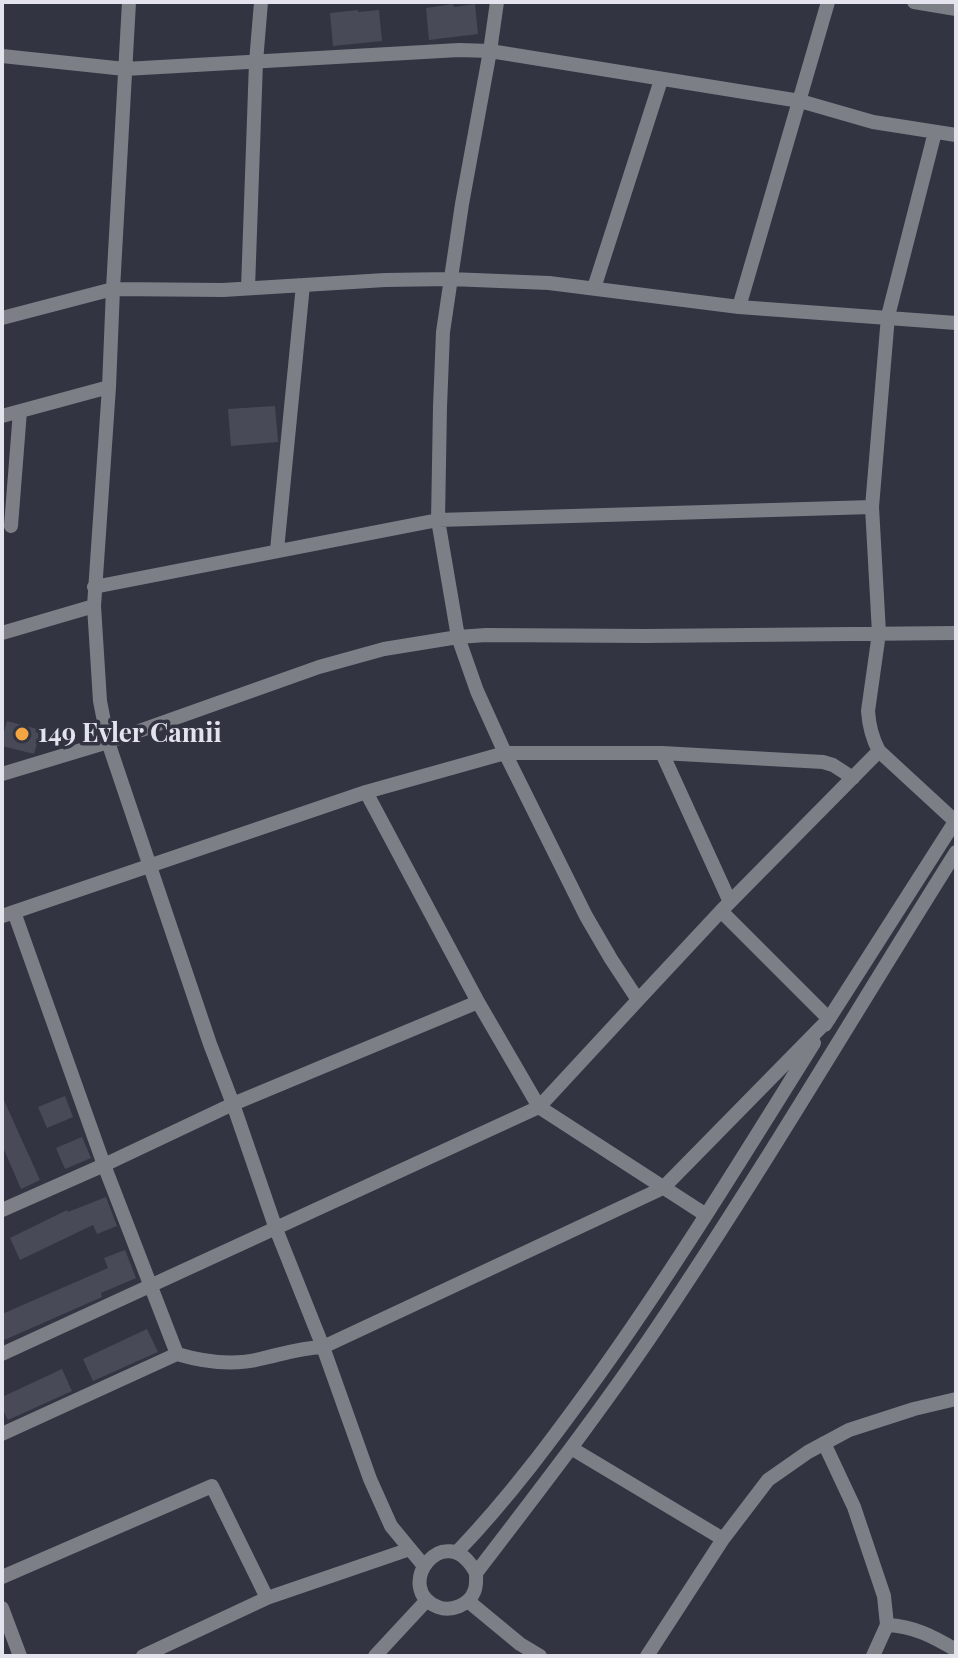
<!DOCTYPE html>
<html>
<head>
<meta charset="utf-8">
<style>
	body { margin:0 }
	#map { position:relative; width:958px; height:1658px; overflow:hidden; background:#323442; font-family:"Playfair Display",serif }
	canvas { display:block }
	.frame { position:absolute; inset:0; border:4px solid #e2e3ec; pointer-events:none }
</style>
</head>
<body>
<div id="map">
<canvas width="958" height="1658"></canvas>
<div class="frame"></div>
</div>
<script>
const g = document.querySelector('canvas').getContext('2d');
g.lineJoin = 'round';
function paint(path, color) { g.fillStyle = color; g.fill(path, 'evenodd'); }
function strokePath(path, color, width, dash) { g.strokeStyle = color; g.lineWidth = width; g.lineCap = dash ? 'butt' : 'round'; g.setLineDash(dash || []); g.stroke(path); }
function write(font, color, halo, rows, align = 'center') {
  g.font = font + ' "Playfair Display",serif'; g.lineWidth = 7; g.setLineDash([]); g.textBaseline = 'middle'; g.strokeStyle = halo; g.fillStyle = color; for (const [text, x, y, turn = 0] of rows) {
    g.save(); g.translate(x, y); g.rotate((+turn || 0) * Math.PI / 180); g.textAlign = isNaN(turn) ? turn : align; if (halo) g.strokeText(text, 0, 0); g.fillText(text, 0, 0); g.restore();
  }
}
const building = new Path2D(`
	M453 4 454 7 475 4 478 34 429 40 426 8Z
	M358 10V12L379 10 382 41 333 46 330 13Z
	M275 406 278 442 231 446 228 409Z
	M7 721 41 730 34 754 2 746V739Z
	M2 1096 40 1180 21 1189 2 1145Z
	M65 1096 73 1117 47 1128 38 1107Z
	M82 1137 91 1158 65 1169 56 1148Z
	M106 1197 117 1226 97 1234 93 1225 20 1260 10 1238 67 1210 68 1212Z
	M125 1250 136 1278 101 1293 102 1297 2 1341V1314L108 1268 104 1258Z
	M147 1329 158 1352 93 1381 83 1359Z
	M62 1369 72 1391 8 1420 2 1408V1397Z`);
const minor = new Path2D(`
	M129 2 113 289 109 387 94 606 100 701 108 742 210 1044 233 1104 276 1229 323 1347 370 1479 391 1526 424 1566
	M497 2 490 51 462 204 443 332 440 407 438 520 458 637 477 691 505 753 586 916 611 959 638 1000 539 1107 706 1215
	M914 2 956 9
	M2 56 125 69 459 50 490 51 800 101 873 122 956 135
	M248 288 256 62 261 2
	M594 288 661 80
	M739 307 828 2
	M2 318 113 289 223 290 385 280 450 279 549 283 739 307 956 323
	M2 416 109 387
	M872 507 888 316 935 132
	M11 526 20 411
	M277 550 303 285
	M94 587 438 520 872 507 879 633 868 711C869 726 872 738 879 751L955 821
	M2 633 94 606
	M662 753 730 902
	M2 774 108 742 319 667 384 649 458 637 486 635 645 636 956 633
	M366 792 478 1002
	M2 916 366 792 505 753H662L823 762 833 765 853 778
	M638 1000 721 911 879 751
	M825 1025 956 820
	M2 1210 104 1165 233 1104 478 1002 539 1107 2 1354
	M177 1354C204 1362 232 1366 260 1359 283 1354 299 1348 323 1347L663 1188 829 1019 721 911
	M2 1434 177 1354 104 1165 14 912
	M824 1443 854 1507 884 1596 887 1625 873 1656
	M571 1448 723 1539
	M457 1552C509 1498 554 1437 598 1376 675 1268 744 1155 814 1043
	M476 1573C445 1515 391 1589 438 1607 451 1612 469 1605 474 1592 477 1586 476 1579 476 1573 541 1488 607 1403 666 1314 767 1163 859 1006 956 852
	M2 1577 212 1486 267 1598
	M468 1601 520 1644 540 1656
	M2 1608 20 1656
	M887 1625C914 1626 934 1637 956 1650
	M143 1656 267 1598 410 1549
	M375 1656 427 1600
	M647 1656 723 1539 768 1480 808 1452 849 1430 914 1409 956 1399`);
const markers = [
	[22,734,8,"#f2a541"]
];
const poiNames = [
	["149 Evler Camii",38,734]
];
paint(building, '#484a58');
strokePath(minor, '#7d7f86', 14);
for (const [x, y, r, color] of markers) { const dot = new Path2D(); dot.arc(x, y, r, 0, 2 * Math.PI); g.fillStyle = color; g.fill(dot); strokePath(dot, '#323442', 3); }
write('bold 26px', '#e2e3ec', '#323442', poiNames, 'left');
</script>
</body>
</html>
